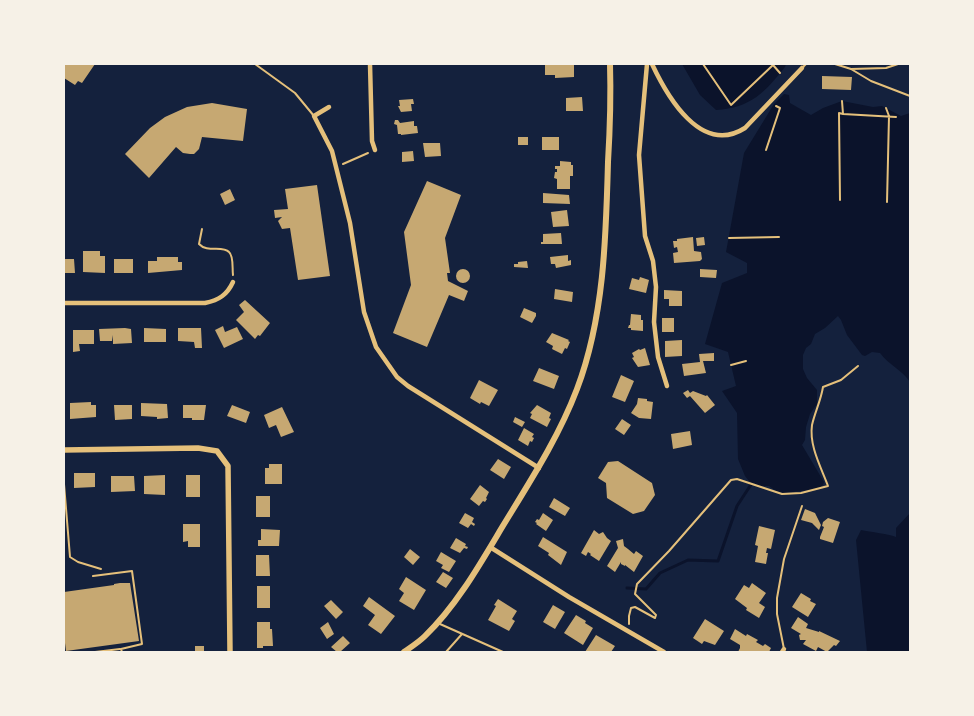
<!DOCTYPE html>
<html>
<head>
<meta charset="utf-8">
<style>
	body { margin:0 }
	#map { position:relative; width:974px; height:716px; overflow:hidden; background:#14213d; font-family:"DM Sans",sans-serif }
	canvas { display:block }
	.frame { position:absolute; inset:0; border:65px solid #f6f1e7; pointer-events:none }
</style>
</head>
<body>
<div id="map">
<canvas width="974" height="716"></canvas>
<div class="frame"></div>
</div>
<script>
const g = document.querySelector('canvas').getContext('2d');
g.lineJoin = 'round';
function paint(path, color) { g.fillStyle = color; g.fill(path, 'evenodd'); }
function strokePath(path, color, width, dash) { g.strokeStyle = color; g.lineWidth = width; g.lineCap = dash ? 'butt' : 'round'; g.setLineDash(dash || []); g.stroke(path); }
const water = new Path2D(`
	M682 64H786L785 67C765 92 751 108 716 110L700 95Z
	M784 94 789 95 790 103 811 115 823 108 842 101 873 107 882 106 901 116 910 113V382C902 370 889 365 880 353L872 352 865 356 862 355 847 335 841 320 838 316 825 328 815 334 811 344 806 348 803 355V369L807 378 817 390V404L810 414 806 427 805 440 802 445 824 482 823 485 818 489 784 493 776 491 769 486H759L749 481 745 476 738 459 737 413 722 391 736 386 728 352 705 344 722 283 747 273V263L726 252 744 153 774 104Z
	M910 513V652H867L856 540 861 530C870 532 890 534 896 537V528Z`);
const stream = new Path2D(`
	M627 588 646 589 660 573 688 560 718 561 737 506 752 483`);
const building = new Path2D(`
	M64 64H95L82 83 78 81 75 85 64 78Z
	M545 64H574V77L555 78V75H545Z
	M822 76 852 77 851 90 822 89Z
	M582 97 583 111H566V98Z
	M413 99 414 104H411L412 111 401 112 398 106H400L399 100Z
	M212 103 247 109 243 141 202 137 199 149 194 154H190L183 153 176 147 149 178 125 154 150 128 165 117 187 107Z
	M395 120H398L400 123 414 121V126H417L418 133 401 135V134H398L397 125 394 124Z
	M518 137H528V145H518Z
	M542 137H559V150H542Z
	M423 143H440L441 156 425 157Z
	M413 151 414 161 402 162V152Z
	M560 161 571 162V165H573V176H570V189H557V179L554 178 555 172H557V169H555V166H560Z
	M427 181 461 195 445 238 450 273H447L448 281 468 291 464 301 449 295 427 347 393 333 411 285 404 232Z
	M317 185 330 276 298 280 290 228 282 229 278 221 282 217 275 218 274 210 288 209 285 189Z
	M230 189 235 200 225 205 220 194Z
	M543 193 569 195 570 204 543 203Z
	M567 210 569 226 553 227 551 212Z
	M561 233 562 244H541V242H543V234Z
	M693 237 694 251 701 252 702 259 700 261 674 263 673 253 678 252 677 247 674 248 673 241H677V239Z
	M704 237 705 245 697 246 696 238Z
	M83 251H100V256H105V273L83 272Z
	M568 255V261L571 260V265L556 268 555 264H551L550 257Z
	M157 257H178V262H182V270L148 273V261H157Z
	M64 259H74L75 273H64Z
	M114 259H133V273H114Z
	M527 261 528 268 514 267V264H518V262Z
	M700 269 717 270 716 278 700 277Z
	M456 276a7 7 0 1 1 14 0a7 7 0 1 1-14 0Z
	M640 277 649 280 646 293 629 289 632 278 639 280Z
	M555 289 573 292 572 302 554 299Z
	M664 290 682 291V306H669V299H664Z
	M245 300 270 323 260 336 258 335 255 339 236 320 244 312 239 305Z
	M524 308 536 313V316L532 323 520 317Z
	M631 314 641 315V320H643V331L631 330V328H628L629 325H630Z
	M662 318H674V332H662Z
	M223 326 225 332 237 327 243 339 224 348 215 330Z
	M125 328 131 329 132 343 113 344V335L112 341H100L99 329Z
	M144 328 166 329V342H144Z
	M178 328H201L202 348H195L194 342 178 341Z
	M73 330H94V344H79L80 351 73 352Z
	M552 333 569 340 568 341 570 342 567 349 565 348 562 354 552 349 553 346 546 342Z
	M682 340V356L665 357V341Z
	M645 348 650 365 638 367 632 358 634 357 632 353 639 349 640 350Z
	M714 353V361H703L706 373 684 376 682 364 700 362 699 354Z
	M539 368 559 376 554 389 533 381Z
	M621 375 634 381 625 402 612 397Z
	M479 380 498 390 489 406 481 402 480 404 470 398Z
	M688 390 690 393 693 391 706 396 707 395 715 405 705 413 690 396 687 398 683 393Z
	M638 398 647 399V401L653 402 651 419 639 418 631 413 637 404Z
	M91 402V405H96V417L70 419V403Z
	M141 403 167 404 168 418 157 419V417L141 416Z
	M114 405H132V419L115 420Z
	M183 405H206L204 420H192V418H183Z
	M232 405 250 412 246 423 227 416Z
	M537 405 551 413 549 418 551 419 547 427 530 418 532 414 530 413Z
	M282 407 294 432 281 437 276 425 269 428 264 415Z
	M515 417 525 422 522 427 513 422Z
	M622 419 631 425 624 435 615 429Z
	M524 428 534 434 532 437 534 438 532 442 530 441 528 446 518 440Z
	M690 431 692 445 673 449 671 434Z
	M498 459 511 467 504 479 490 470Z
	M618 461 652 483 655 495 644 511 633 514 607 498 606 483 598 478 608 462Z
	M269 464H282V484H265V468H269Z
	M74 473H95V487L74 488Z
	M165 475V495L144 494V476Z
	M186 475H200V497H186Z
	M111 476H134L135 491 111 492Z
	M480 485 489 492 486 498 487 499 485 502 483 501 479 506 470 499Z
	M256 496H270V517H256Z
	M554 498 570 508 565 516 549 507Z
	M805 509 815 513 821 525 819 530 812 523 801 520Z
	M465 513 474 518 472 522 475 524 474 526 471 524 468 528 459 523Z
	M543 513 553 520 546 531 536 524 537 523 535 522 537 519 539 520Z
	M828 518 840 522 833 543 820 539V537L824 527 822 526 823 522Z
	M183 524H200V547H188V541L183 542Z
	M759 526 775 530 771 549 767 548 766 553H768L766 564 755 562 758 546 755 545Z
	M261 529 280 530 279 546H258V540H261Z
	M594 530 599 534 603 532 607 538 611 541 599 561 590 555 591 554 588 552 586 556 581 553Z
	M543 537 567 552 561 565 548 555 549 553 538 546Z
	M456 538 466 544 465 546 468 547 467 549 464 548 460 553 450 548Z
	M623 539 624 546 628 549 634 554 636 551 643 556 634 572 625 565V566L621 564V562L615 572 607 566 618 548 616 541Z
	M410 549 420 557 413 565 404 557Z
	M441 552 456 561 449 572 441 568 443 565 436 561Z
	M256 555H269L270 576H256Z
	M443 572 453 578 446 588 436 582Z
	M406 577 426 590 414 610 399 601 404 593 399 589Z
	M120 583H130L139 641 66 651 64 635V592L114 585V584Z
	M752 583 766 593 759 603 765 607 759 618 746 610 747 608 735 599 744 585 749 588Z
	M257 586H270V608H257Z
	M801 593 811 599 810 601 816 604 808 617 792 607Z
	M369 597 395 616 381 634 368 625 375 615 363 606Z
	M498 599 517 611 512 619 515 621 509 631 488 620 496 606 494 605Z
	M331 600 343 612 336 619 324 606Z
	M553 605 565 612 555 629 543 622Z
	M576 615 586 621 585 623 593 628 583 645 564 633Z
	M798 617 808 624 806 628 819 632V631L840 641 836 646 834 645 827 652 818 647 816 651 803 644 806 640H800L799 635 801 634 791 628Z
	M705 619 724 631 715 645 704 641 702 644 693 638Z
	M257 622H270V629H272L273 646H263V648H257Z
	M328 622 334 634 327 639 320 628Z
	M735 629 746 636 747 634 758 640 756 642 763 646 765 644 771 648 769 652H738L740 648V645L730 639Z
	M596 635 615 646 611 652H585Z
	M343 636 350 643 340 652H337L331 647Z
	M195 646H204V652H195Z`);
const path = new Path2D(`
	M703 64 731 105 773 65 780 73
	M886 108 889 116 887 202
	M843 114 896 117
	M766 150 780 108 776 106
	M343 164 368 153
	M840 200 839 113 843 114 842 101
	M202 229 199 244C207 253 223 245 229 252 234 256 232 269 233 275
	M729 238 779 237
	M731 365 746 361
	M64 484 70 557 78 562 101 569
	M629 624V616L631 608 635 607 655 618 656 615 635 594 637 584 669 551 731 480 737 479 782 494 801 493 828 486C821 467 809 446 812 425 815 412 821 400 823 387L841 380 858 366`);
const service = new Path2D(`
	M255 64 295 93 314 116
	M835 64 851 69 871 81 910 96
	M802 68 806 64
	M851 69 886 68 898 64
	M93 576 132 571 142 644 121 649 122 652
	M440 624 503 652
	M784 649 777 614V598L784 559 802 506
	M95 652 120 649
	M446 652 462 634`);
const minor = new Path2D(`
	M370 64 372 141 375 150
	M647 64 639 155 645 236 653 261 656 287 654 322 658 357 667 386
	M652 64C667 96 701 156 745 128L802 68
	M329 107 314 116 332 151 350 223 364 312 376 347 397 377 408 386 539 468
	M64 303H205C219 300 227 295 233 282
	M490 547 569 597 664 652
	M782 652 784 649`);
const tertiary = new Path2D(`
	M64 450 198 448 217 451 228 466 230 652`);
const secondary = new Path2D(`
	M404 652C411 647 419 642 425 636 456 606 479 566 501 529 529 483 558 439 577 389 604 318 606 238 608 162 610 129 611 97 610 64`);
paint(water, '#0b132b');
strokePath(stream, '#0b132b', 3);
paint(building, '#c6a872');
strokePath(path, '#e5c07b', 2);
strokePath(service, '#e5c07b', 2);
strokePath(minor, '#e5c07b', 4.5);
strokePath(tertiary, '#e5c07b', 5.5);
strokePath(secondary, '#e5c07b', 6);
</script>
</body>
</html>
